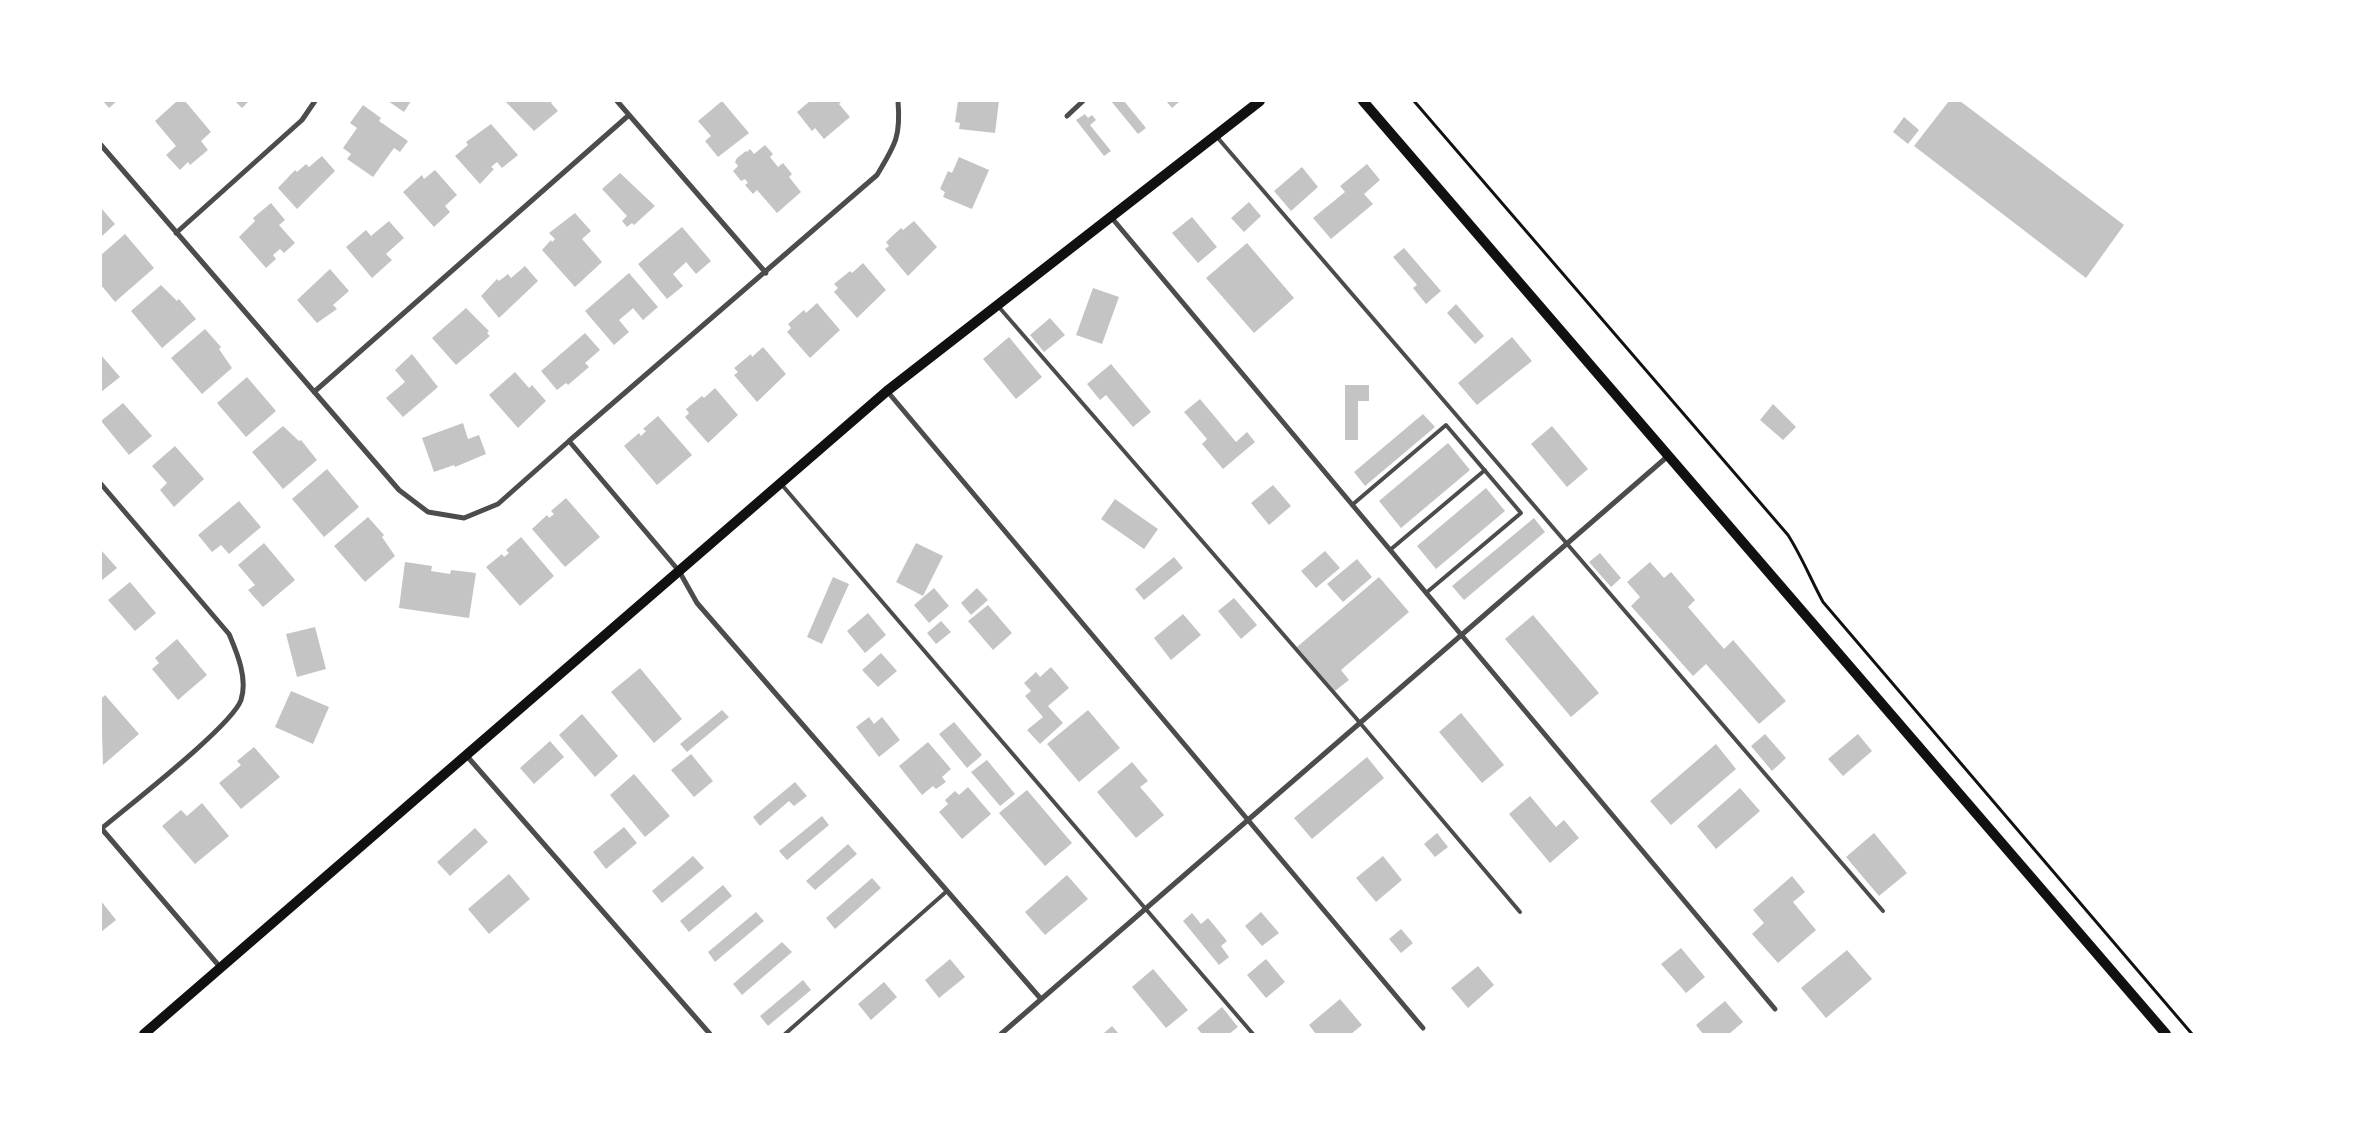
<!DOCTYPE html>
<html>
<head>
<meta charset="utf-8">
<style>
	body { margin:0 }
	#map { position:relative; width:2366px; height:1135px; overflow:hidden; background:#fff; font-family:Jost,sans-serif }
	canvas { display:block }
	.frame { position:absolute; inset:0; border:102px solid #fff; pointer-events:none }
</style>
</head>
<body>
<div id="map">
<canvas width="2366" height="1135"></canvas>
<div class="frame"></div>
</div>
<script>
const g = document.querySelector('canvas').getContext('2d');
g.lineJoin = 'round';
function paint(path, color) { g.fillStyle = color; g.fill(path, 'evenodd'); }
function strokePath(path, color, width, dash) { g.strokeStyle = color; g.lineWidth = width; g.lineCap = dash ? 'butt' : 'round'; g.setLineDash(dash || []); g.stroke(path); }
const building = new Path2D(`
	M103 101H117L109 108Z
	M177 101H185L211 132 201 141 208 150 190 165 188 162 180 170 166 155 176 146 155 121Z
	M235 101H249L242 108Z
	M388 101H411L404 112Z
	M505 101H554L551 103 558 111 534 131Z
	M722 101 749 133 718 157 705 141 711 136 698 121Z
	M810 101H842L839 104 850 117 824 139 815 128 812 131 797 112Z
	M958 101H999L995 133 959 129 960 123 955 122Z
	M1111 101H1124L1146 128 1138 134Z
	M1166 101H1180L1172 108Z
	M1949 101H1960L2124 225 2086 278 1914 146Z
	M363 105 381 118 379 121 408 141 400 152 394 148 373 177 347 159 351 154 343 148 357 128 350 123Z
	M1085 114 1088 118 1092 115 1096 120 1090 125 1111 151 1104 156 1076 120Z
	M1904 117 1919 130 1908 144 1893 132Z
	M491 124 518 155 502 168 497 162 491 167 494 169 480 184 455 156 468 145 466 142Z
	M765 145 773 154 770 157 778 167 783 163 792 174 789 177 801 192 777 213 757 190 753 194 745 185 748 183 745 179 741 181 733 171 738 166 735 162 737 158 746 151 747 152 750 149 754 154Z
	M322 156 335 171 297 209 278 188 295 170 297 172 306 164 309 167Z
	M959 157 989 170 972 209 943 197 945 192 940 189 948 171 952 173Z
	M1367 164 1380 180 1364 194 1373 204 1331 239 1313 218 1345 192 1340 186Z
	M1302 167 1318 187 1291 211 1274 191Z
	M435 170 457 195 445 206 450 212 434 227 403 192 422 175 424 179Z
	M620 173 655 206 634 225 632 223 627 227 622 221 627 216 602 189Z
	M1249 202 1261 216 1244 232 1231 218Z
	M271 203 285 220 279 225 295 243 284 253 280 249 273 255 276 259 266 268 239 237 255 221 253 218Z
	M101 208 115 224 101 237Z
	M575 213 591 231 582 239 602 262 575 287 542 250 551 240 552 242 555 239 549 233Z
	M1192 217 1217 247 1198 263 1172 233Z
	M389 221 404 238 386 254 392 260 372 278 346 247 366 230 371 236Z
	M914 221 937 247 908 276 885 249 889 246 886 242 901 228 903 230Z
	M682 227 711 261 696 274 686 262 684 264 673 274 683 286 667 299 638 264Z
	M125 234 154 268 115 302 101 285V255Z
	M1247 243 1294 298 1254 333 1206 278Z
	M1404 248 1441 291 1426 304 1413 288 1417 285 1393 257Z
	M863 263 886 290 857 318 834 292 838 288 834 284 850 271 852 273Z
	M525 266 538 281 499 318 481 296 497 279 499 281 508 274 511 278Z
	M330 269 349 291 333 305 337 309 317 323 297 300Z
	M629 273 658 307 643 320 633 308 631 310 619 320 629 332 614 345 585 311Z
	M161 285 177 301 179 299 196 319 162 348 131 311Z
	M1093 288 1119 297 1102 344 1076 335Z
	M817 303 840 330 810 358 787 332 791 328 788 324 804 310 806 313Z
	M1456 304 1484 336 1475 344 1447 313Z
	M466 308 489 331 487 333 490 336 456 365 432 338Z
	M1050 318 1065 335 1044 352 1030 335Z
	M205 329 221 347 219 349 232 368 202 394 171 358Z
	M585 333 600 350 585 363 589 367 568 385 566 383 557 390 541 371Z
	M1009 337 1042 377 1016 399 983 359Z
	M1512 337 1532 361 1477 405 1458 383Z
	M763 347 786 374 757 402 734 375 738 372 734 368 751 354 752 357Z
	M412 354 438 387 403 417 386 398 405 382 395 370Z
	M101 355 120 377 101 392Z
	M1111 364 1151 412 1133 427 1106 395 1100 400 1087 384Z
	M515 372 529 388 532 385 546 401 518 428 489 395Z
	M247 377 276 411 246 437 217 403Z
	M1345 385H1369V401H1358V440H1345Z
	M715 388 738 415 708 443 685 417 689 413 686 409 702 396 704 398Z
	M1200 399 1236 442 1247 432 1255 442 1223 469 1202 444 1207 439 1184 412Z
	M123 403 152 436 129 455 101 421Z
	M1773 404 1796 427 1783 440 1760 420Z
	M1423 414 1435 427 1365 486 1354 472Z
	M658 416 692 455 657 485 624 446 639 433 641 436 646 431 643 429Z
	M463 423 468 439 479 435 486 454 455 467 454 465 434 472 422 438Z
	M283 426 299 441 301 440 317 460 283 489 252 452Z
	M1552 426 1588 469 1567 487 1531 444Z
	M1448 443 1470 470 1401 528 1379 501Z
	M175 446 204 479 174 507 160 490 167 483 152 466Z
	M327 469 359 507 324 537 292 499Z
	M1273 485 1291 506 1269 525 1251 503Z
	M1486 488 1505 511 1436 569 1417 546Z
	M566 498 600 537 565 567 532 529 547 515 549 518 554 514 551 511Z
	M1115 499 1158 529 1144 549 1101 519Z
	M239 501 261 527 229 554 221 545 212 552 198 535Z
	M368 517 384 535 382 537 395 556 365 582 334 546Z
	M1534 518 1545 532 1464 600 1452 586Z
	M521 537 554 576 520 606 486 567 502 554 504 557 509 553 506 550Z
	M264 543 295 580 263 607 248 590 255 585 238 565Z
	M916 543 943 556 923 596 896 582Z
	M101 550 117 568 101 581Z
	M1325 551 1340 568 1316 588 1301 571Z
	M1600 553 1621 578 1611 587 1589 562Z
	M1174 557 1183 568 1144 600 1135 589Z
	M1357 559 1372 577 1343 602 1327 584Z
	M405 562 432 566 431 571 450 574 451 570 476 573 469 618 399 608Z
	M1650 562 1664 578 1671 572 1695 600 1688 607 1724 649 1733 640 1786 701 1759 724 1706 664 1693 676 1631 606 1640 597 1627 582Z
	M833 577 849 584 822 644 807 637Z
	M1379 577 1409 612 1341 670 1349 680 1335 691 1297 647Z
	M130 582 156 613 135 631 108 600Z
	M934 588 949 606 929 623 914 605Z
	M977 588 988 600 971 615 961 603Z
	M1234 598 1257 625 1241 639 1218 611Z
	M988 605 1012 633 993 650 968 621Z
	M868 613 886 635 865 653 847 631Z
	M1183 614 1201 635 1171 660 1154 638Z
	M1533 615 1599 693 1571 717 1505 639Z
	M941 621 951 632 936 644 927 633Z
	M315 627 326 669 297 677 286 634Z
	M177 639 207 675 178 700 152 669 159 663 155 658Z
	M881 653 897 671 878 687 862 670Z
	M1051 667 1069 688 1048 706 1063 723 1040 744 1027 730 1043 717 1025 696 1031 691 1024 683 1036 672 1040 677Z
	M640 668 682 719 654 743 611 692Z
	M291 691 329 707 313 744 275 727Z
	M105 695 139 734 103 765 101 699Z
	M722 710 729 717 687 752 680 744Z
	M1088 710 1120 748 1079 782 1047 744Z
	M1461 713 1504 765 1482 783 1439 732Z
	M582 714 618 756 595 777 559 735Z
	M869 717 874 724 882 717 900 740 879 757 856 727Z
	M954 722 982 755 967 768 939 734Z
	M1765 734 1786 758 1772 771 1751 746Z
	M1858 734 1872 751 1843 776 1828 759Z
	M550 741 564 757 534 784 520 768Z
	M928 742 951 769 942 777 946 782 936 789 933 786 922 795 899 766Z
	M1716 744 1736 769 1671 825 1650 801Z
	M254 747 280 777 241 809 219 783 241 765 237 761Z
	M691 754 713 781 694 797 671 770Z
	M1367 757 1384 778 1312 839 1294 818Z
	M987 760 1015 794 1000 806 971 772Z
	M1132 762 1148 781 1140 787 1164 815 1136 838 1097 792Z
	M634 774 670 816 645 837 610 795Z
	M795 782 807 796 794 806 789 801 760 826 753 817Z
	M968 787 991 814 962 839 939 812 948 804 945 800 955 791 959 795Z
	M1740 788 1760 811 1716 849 1697 826Z
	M1027 790 1072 843 1045 866 999 813Z
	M1530 796 1556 827 1564 820 1579 838 1550 863 1509 814Z
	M202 803 229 836 195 864 162 826 181 810 187 816Z
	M822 816 829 825 787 860 779 851Z
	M624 827 637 843 606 869 593 852Z
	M475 828 488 842 450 876 437 862Z
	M1437 833 1448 847 1435 857 1424 844Z
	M1874 833 1907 873 1879 896 1846 857Z
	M848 844 857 854 815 890 806 881Z
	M693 856 704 868 662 903 652 891Z
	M1383 856 1402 880 1376 902 1356 878Z
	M509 874 530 899 489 934 468 909Z
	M1067 875 1088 899 1045 935 1025 912Z
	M1792 876 1805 892 1793 902 1816 930 1778 963 1752 934 1764 923 1753 910Z
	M872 878 881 888 835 929 826 918Z
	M723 885 732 896 689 932 680 921Z
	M101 901 116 920 101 932Z
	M756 912 764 921 715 962 708 952Z
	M1261 912 1279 933 1262 946 1245 926Z
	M1192 913 1201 924 1208 918 1227 941 1221 946 1229 957 1219 965 1183 921Z
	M1401 929 1413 943 1401 953 1389 939Z
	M782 942 792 952 742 995 733 984Z
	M1681 948 1705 977 1686 993 1661 964Z
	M1847 950 1872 979 1826 1018 1801 988Z
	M950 959 965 977 939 998 925 980Z
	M1266 959 1285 982 1266 998 1247 975Z
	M1478 966 1494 985 1468 1008 1451 988Z
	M1153 969 1188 1010 1166 1028 1132 987Z
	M803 980 811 990 768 1026 760 1016Z
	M884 982 897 997 871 1020 858 1004Z
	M1340 999 1362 1025 1351 1034H1316L1309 1025Z
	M1725 1001 1743 1022 1729 1034H1703L1696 1025Z
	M1222 1007 1238 1027 1229 1034H1202L1197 1028Z
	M1112 1026 1119 1034H1104V1033Z`);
const path = new Path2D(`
	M1414 101 1788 535C1802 557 1811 580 1823 602L2192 1034`);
const service = new Path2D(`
	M1217 137 1883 911
	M998 306 1355 717 1520 912
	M782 485 1253 1034
	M1352 505 1446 425 1521 513 1426 593
	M1390 550 1485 470
	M785 1034 947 891`);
const minor = new Path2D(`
	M617 101 766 273
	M1067 116 1083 101
	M101 145 399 490 428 512 464 518 498 504 569 441 679 571 697 603 1041 999
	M1111 217 1775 1009
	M176 233 302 120 315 101
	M887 391 1423 1028
	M314 392 629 115
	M569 441 877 175C895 145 901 137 898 101
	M101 484 229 634C237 653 248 678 241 700 232 726 128 806 101 829
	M466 755 710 1034
	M101 828 220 967
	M1001 1034 1668 456`);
const secondary = new Path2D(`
	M1363 101 2166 1034
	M144 1034 887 391 1260 101`);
paint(building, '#c4c4c4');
strokePath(path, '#111', 3);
strokePath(service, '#4c4c4c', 4);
strokePath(minor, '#4c4c4c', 5);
strokePath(secondary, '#111', 10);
</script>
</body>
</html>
